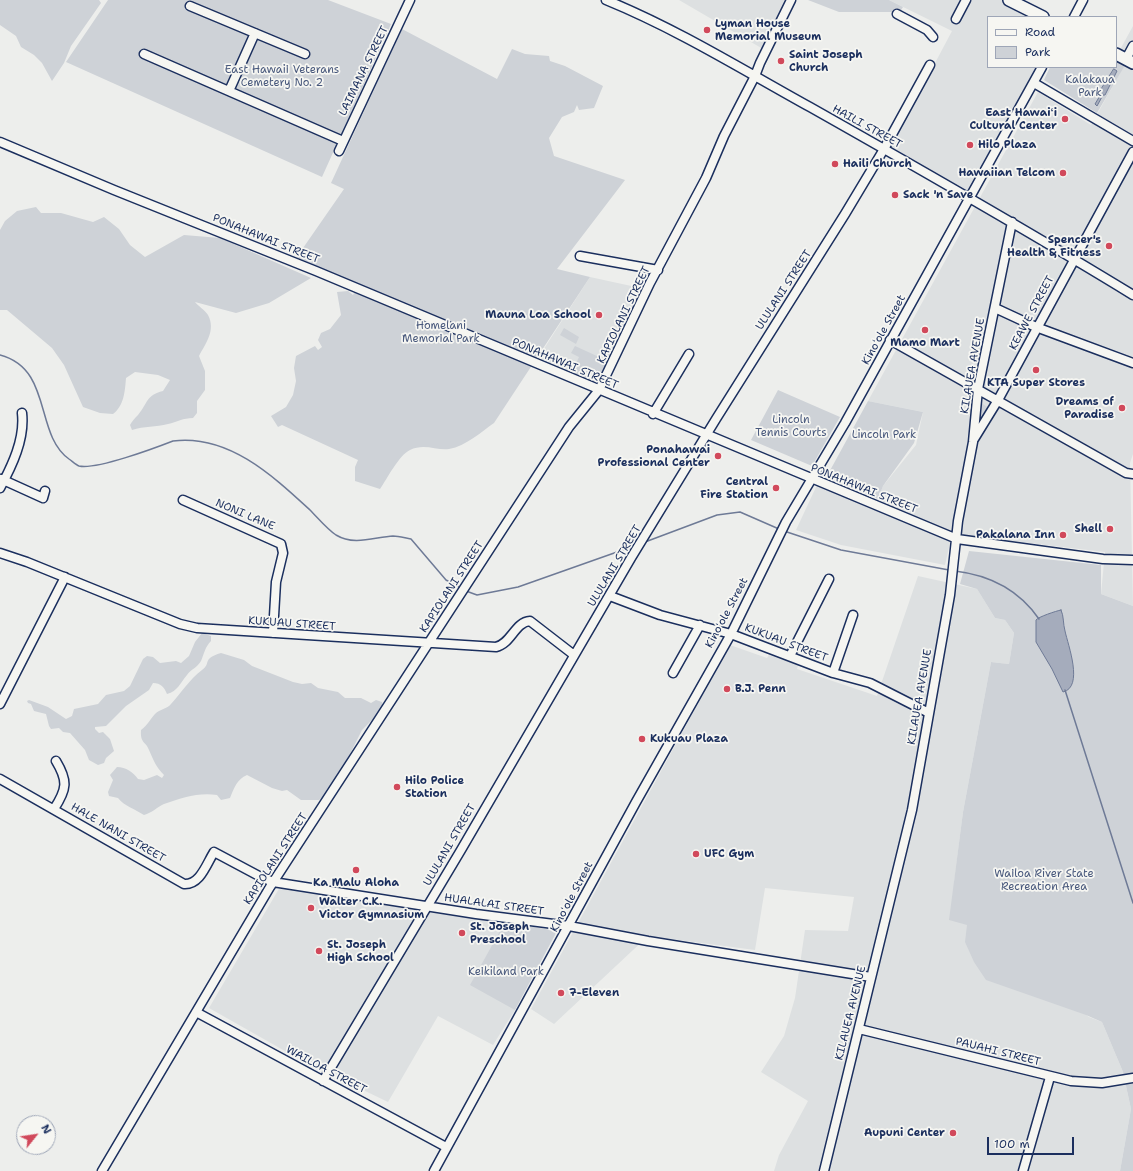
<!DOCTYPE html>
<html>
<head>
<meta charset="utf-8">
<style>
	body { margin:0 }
	#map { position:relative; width:1133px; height:1171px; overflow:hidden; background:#edeeec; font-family:"Shantell Sans",sans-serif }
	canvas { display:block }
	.legend { position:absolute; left:987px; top:16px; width:130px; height:52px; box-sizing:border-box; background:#f6f6f2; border:1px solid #9ea6b7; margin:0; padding:5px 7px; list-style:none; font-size:12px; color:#1b2f5e }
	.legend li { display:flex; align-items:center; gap:8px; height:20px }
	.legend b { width:20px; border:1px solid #9ea6b7 }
	.north { position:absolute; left:16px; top:1115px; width:40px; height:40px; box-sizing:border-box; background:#f6f6f2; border:1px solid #9ea6b7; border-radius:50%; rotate:60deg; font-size:11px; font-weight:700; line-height:16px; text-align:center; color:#1b2f5e }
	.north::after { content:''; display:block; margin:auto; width:14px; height:18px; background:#d1495b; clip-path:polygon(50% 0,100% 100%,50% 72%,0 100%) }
	.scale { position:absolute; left:987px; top:1137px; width:87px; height:18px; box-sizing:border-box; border:2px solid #1b2f5e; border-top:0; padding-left:5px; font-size:12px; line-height:14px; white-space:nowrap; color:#1b2f5e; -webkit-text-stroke:3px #f6f6f2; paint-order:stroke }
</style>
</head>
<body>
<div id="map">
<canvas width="1133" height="1171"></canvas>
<ul class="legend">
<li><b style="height:5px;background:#f6f6f2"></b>Road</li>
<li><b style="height:11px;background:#ced2d7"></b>Park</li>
</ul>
<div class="north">N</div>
<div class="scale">100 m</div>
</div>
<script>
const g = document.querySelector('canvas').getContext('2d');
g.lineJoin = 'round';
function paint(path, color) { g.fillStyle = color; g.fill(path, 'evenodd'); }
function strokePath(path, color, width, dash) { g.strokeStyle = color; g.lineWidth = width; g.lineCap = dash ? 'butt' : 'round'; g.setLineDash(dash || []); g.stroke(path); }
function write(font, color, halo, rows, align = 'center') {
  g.font = font + ' "Shantell Sans",sans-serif'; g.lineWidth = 3.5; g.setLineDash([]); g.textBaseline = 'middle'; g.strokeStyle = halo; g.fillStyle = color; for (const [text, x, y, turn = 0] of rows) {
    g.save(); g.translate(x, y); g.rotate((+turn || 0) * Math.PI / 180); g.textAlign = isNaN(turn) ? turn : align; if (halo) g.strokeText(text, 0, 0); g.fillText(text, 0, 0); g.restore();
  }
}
const built = new Path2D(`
	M679 0H786L763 49Z
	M889 0H961L953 19 957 23 970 0H1004L1037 17H988V67H1036L967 192 890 148 952 31Z
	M1133 26V454L1130 463 1133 606 1101 594 1105 552 952 534 945 565 841 545 796 530 817 485 873 510 883 486 916 445 923 412 868 401 1038 92 1091 125 1123 68 1116 63V57Z
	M590 277 645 289 600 384 538 358Z
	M918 576 977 589 995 618 1005 620 1014 633 1009 664 991 662 963 812 954 883 967 925 1089 1017 1102 1022 1123 1072 1131 1109 1120 1171H774L779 1155 808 1101 761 1072 784 1036 795 998 805 930 848 931 854 897 765 888 755 950 648 936 554 1024 531 1009 730 645 767 658 769 655 798 665 797 669 877 696Z
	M280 887 428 912 557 931 514 1009 515 1010 493 1045 438 1016 388 1102 332 1075 322 1072 209 1008Z`);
const green = new Path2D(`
	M0 0H99L101 3 71 46 64 63 52 81 42 63 34 55 21 47 16 36 0 25Z
	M108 0H328L391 24 322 177 66 62Z
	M808 0H889L903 7 900 12H839Z
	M402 29 497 79 512 49 525 54 549 56 550 61 565 66 603 86 594 108 579 110 577 105 574 112 562 117 549 138 554 156 625 180 557 269 590 277 494 423C481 432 466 446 449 449 438 451 424 443 410 450 399 455 387 479 380 489L355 481V467L358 460 282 425 278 427 271 416 286 407 293 395 296 381 294 368 296 356 315 346 318 350 322 347 318 340 321 333 330 329 341 315 337 292 348 291 353 295 358 286 294 261 344 189 331 183Z
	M1116 60 1124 64V67L1097 113 1044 80 1050 67H1116Z
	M36 207 41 213H61L93 222 104 217 119 229 130 245 145 257 184 235 220 238 311 278 269 303 236 313 195 302C198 306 205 310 208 315 216 330 206 343 199 356L205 371V390L197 401V413L193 418C183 418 177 422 168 424 156 427 144 426 132 430L130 425C132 421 135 418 138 415 148 403 146 395 163 391L170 380 158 375 135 372 126 378C125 391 124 406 113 414L100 413 83 407 64 365 52 348 7 310H0V230L5 221 17 211Z
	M564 328 579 337 576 344 560 335Z
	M575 346 610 362 600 384 572 372 579 357 571 353Z
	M778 390 840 417 812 466 751 440Z
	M868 401 923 412 914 443 883 486 878 499 827 476Z
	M980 402 987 407 978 425Z
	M969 551 1101 565V594L1133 606V1171H1120L1131 1109 1123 1072 1102 1022 1086 1015 986 980 974 962 965 942 967 925 949 920 963 812 991 662 1009 664 1014 633 1005 620 995 618 977 589 960 584Z
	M202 633 211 636V641C205 647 204 654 201 661 197 668 191 669 187 675 180 683 178 691 167 694 164 687 161 683 153 683L149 690 126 706 106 726 95 727V729L99 733 103 732 110 739 114 751 106 758 104 763 98 765 89 760 85 750 70 733 63 732 59 728 51 729 49 726 46 714 34 711 31 704 28 703 27 701 29 700 48 707 66 719 72 716 74 709 98 704 106 695 124 691 130 686 143 659 147 656 153 657 160 663 176 661 181 663 189 656 195 642Z
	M221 653 244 660 252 666 293 682 302 684 311 683 318 688 338 692 345 698H361L371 703 376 700 382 702 383 706 382 710 362 730 341 772 327 789 323 797 319 800H301L287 790 282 791 272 788 247 775C237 779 234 788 230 798L221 800 217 795C199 792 181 798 164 804 157 807 152 813 144 815 135 809 124 806 118 798L109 796 108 792 113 780 110 775 117 767C126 767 133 772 138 779L144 780 157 775 162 778 164 775C156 767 154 761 149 750 146 741 140 744 141 730 148 725 150 719 155 714 160 709 167 709 171 704 182 692 189 680 202 670 212 663 201 659 221 653Z
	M505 922 557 931 515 1010 470 985Z`);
const water = new Path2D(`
	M1114 69 1117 71 1105 95H1103L1097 106 1095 104 1101 94 1099 93Z
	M1061 610C1064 616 1063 624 1065 631 1068 645 1084 687 1063 692L1052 669 1036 642V620C1038 617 1056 611 1061 610Z`);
const stream = new Path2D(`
	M0 355C53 369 34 434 69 459 72 461 76 465 79 466 96 470 155 448 173 441 228 434 272 475 310 510 318 518 327 529 336 535 354 546 375 537 393 536 399 536 405 538 411 539L446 580 461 588
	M784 531 841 550 949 570
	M645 542 717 515 740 512 779 529
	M955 571C989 575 1019 590 1039 619
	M466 591 477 595 518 587 634 546
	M1065 690 1133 903`);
const minor = new Path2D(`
	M606 0C677 29 743 70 810 107 918 168 1027 230 1133 295
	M190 6 305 54
	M897 14 927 30 933 37
	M1074 17 1083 0
	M956 19 966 0
	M144 54 343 141
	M1126 59 1133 46
	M1034 83 1133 141
	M229 91 255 33
	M0 142 114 190 316 271 957 539 1103 559 1133 560
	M339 151 410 0
	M580 256 658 270
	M995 308 1036 327 1133 363
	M890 340 1126 473 1133 474
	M653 414 689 354
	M974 439 998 400 1133 152
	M1 479 43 498 45 491
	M0 488C12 466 25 439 22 413
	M183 500 281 544 283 553 276 582 273 633
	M0 553 27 562 180 624 197 628 496 647C511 644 515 622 530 621L574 655
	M610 596 660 615 731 634 833 673 870 683 929 713
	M790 656 829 579
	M673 673 700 625
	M833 673 853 615
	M0 704 65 577
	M0 779 184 884C200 885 206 865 214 852L259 876 273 882 476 914 569 926 648 941 871 977
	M54 809C67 789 68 781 56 761
	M196 1012 446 1147
	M859 1029 1071 1081 1102 1083 1133 1078
	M323 1081 461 850 631 558 716 419 845 214 884 149 930 65
	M102 1171 270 887 569 427 599 390 650 283 706 178 724 136 755 76 760 63 791 0
	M434 1171 636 802 731 634 786 522 845 423 1042 67
	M824 1171 912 810 950 595 958 521 973 442 978 389 1012 222
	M1023 1171 1050 1077`);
const major = new Path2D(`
	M1009 0 1043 17
	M1116 54 1133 63`);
const markers = [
	[707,30,4,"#d1495b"],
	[781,61,4,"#d1495b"],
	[1065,119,4,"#d1495b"],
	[970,145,4,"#d1495b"],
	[835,164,4,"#d1495b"],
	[1063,173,4,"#d1495b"],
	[895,195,4,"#d1495b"],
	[1109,246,4,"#d1495b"],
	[599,315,4,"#d1495b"],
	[925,330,4,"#d1495b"],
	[1036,370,4,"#d1495b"],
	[1122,408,4,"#d1495b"],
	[718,456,4,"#d1495b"],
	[776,488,4,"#d1495b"],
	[1110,529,4,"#d1495b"],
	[1063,535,4,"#d1495b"],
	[727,689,4,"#d1495b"],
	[642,739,4,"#d1495b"],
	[397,787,4,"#d1495b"],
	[696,854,4,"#d1495b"],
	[356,870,4,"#d1495b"],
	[311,908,4,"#d1495b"],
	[462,933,4,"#d1495b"],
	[319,951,4,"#d1495b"],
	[561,993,4,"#d1495b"],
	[953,1133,4,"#d1495b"]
];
const poiNames = [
	["Lyman House",715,24],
	["Memorial Museum",715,37],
	["Saint Joseph",789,55],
	["Church",789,68],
	["East Hawaiʻi",1057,113,"right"],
	["Cultural Center",1057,126,"right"],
	["Hilo Plaza",978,145],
	["Haili Church",843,164],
	["Hawaiian Telcom",1055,173,"right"],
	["Sack 'n Save",903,195],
	["Spencer's",1101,240,"right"],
	["Health & Fitness",1101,253,"right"],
	["Mauna Loa School",591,315,"right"],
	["Mamo Mart",925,343,"center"],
	["KTA Super Stores",1036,383,"center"],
	["Dreams of",1114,402,"right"],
	["Paradise",1114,415,"right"],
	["Ponahawai",710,450,"right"],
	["Professional Center",710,463,"right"],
	["Central",768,482,"right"],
	["Fire Station",768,495,"right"],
	["Shell",1102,529,"right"],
	["Pakalana Inn",1055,535,"right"],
	["B.J. Penn",735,689],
	["Kukuau Plaza",650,739],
	["Hilo Police",405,781],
	["Station",405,794],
	["UFC Gym",704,854],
	["Ka Malu Aloha",356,883,"center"],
	["Walter C.K.",319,902],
	["Victor Gymnasium",319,915],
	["St. Joseph",470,927],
	["Preschool",470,940],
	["St. Joseph",327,945],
	["High School",327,958],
	["7-Eleven",569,993],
	["Aupuni Center",945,1133,"right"]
];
const parkNames = [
	["East Hawaii Veterans",282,70],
	["Cemetery No. 2",282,83],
	["Kalakaua",1090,80],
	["Park",1090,93],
	["Homelani",441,326],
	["Memorial Park",441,339],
	["Lincoln",791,420],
	["Tennis Courts",791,433],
	["Lincoln Park",884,435],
	["Wailoa River State",1044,874],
	["Recreation Area",1044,887],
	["Keikiland Park",506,972]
];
const streetNames = [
	["LAIMANA STREET",364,71,-64],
	["HAILI STREET",867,127,29],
	["PONAHAWAI STREET",266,239,22],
	["ULULANI STREET",784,290,-57],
	["KEAWE STREET",1032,313,-62],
	["KAPIOLANI STREET",624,315,-64],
	["Kinoʻole Street",884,330,-61],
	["PONAHAWAI STREET",565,364,23],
	["KILAUEA AVENUE",973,366,-80],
	["PONAHAWAI STREET",864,489,22],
	["NONI LANE",245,515,23],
	["ULULANI STREET",615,566,-59],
	["KAPIOLANI STREET",452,587,-57],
	["Kinoʻole Street",727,613,-62],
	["KUKUAU STREET",292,624,4],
	["KUKUAU STREET",786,643,21],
	["KILAUEA AVENUE",920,697,-80],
	["HALE NANI STREET",118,833,30],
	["ULULANI STREET",450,845,-60],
	["KAPIOLANI STREET",276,859,-57],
	["Kinoʻole Street",572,897,-62],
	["HUALALAI STREET",494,905,8],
	["KILAUEA AVENUE",851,1013,-76],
	["PAUAHI STREET",998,1052,14],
	["WAILOA STREET",326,1070,28]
];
paint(built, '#dde0e1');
paint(green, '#ced2d7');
paint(water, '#a5acbc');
strokePath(water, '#6e7a96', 1);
strokePath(stream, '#6e7a96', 1.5);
strokePath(minor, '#1b2f5e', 11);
strokePath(major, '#1b2f5e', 14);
strokePath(minor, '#f6f6f2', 8);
strokePath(major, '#f6f6f2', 11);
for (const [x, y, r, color] of markers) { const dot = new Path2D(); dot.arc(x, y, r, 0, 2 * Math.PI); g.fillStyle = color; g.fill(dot); strokePath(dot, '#f6f6f2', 1.5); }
write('bold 11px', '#1b2f5e', '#f6f6f2', poiNames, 'left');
write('11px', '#48587c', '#f6f6f2', parkNames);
write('11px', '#1b2f5e', '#f6f6f2', streetNames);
</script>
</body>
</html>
